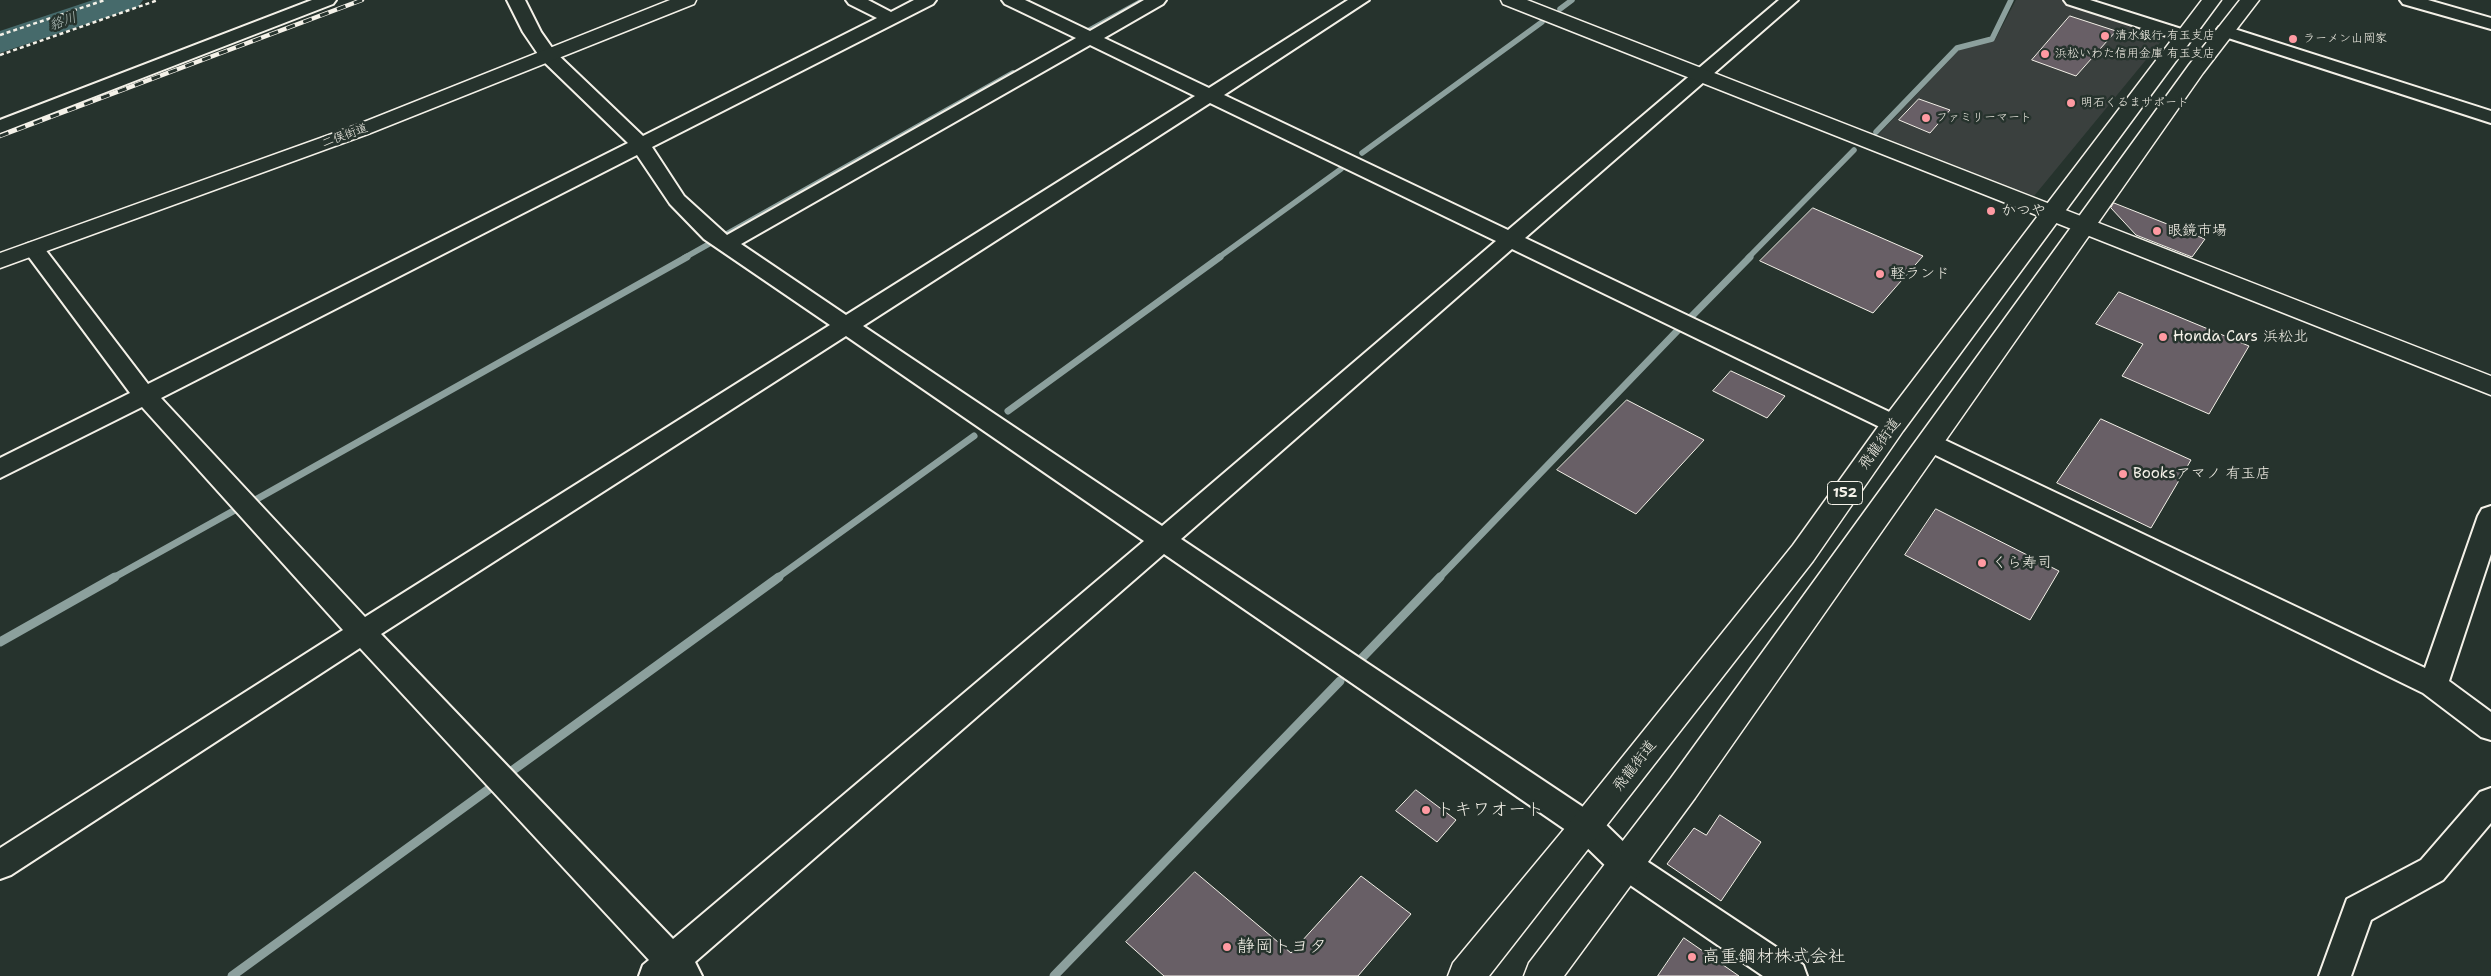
<!DOCTYPE html>
<html>
<head>
<meta charset="utf-8">
<style>
	body { margin:0 }
	canvas { display:block; background:#26332d }
</style>
</head>
<body>
<canvas width="2491" height="976"></canvas>
<script>
const g = document.querySelector('canvas').getContext('2d');
g.lineJoin = 'round';
function paint(path, color) { g.fillStyle = color; g.fill(path, 'evenodd'); }
function strokePath(path, color, width, dash) { g.strokeStyle = color; g.lineWidth = width; g.lineCap = dash ? 'butt' : 'round'; g.setLineDash(dash || []); g.stroke(path); }
function write(font, color, halo, rows, align = 'center') {
  g.font = font + ' "Shantell Sans","Klee One",sans-serif'; g.lineWidth = 5; g.setLineDash([]); g.textBaseline = 'middle'; g.strokeStyle = halo; g.fillStyle = color; for (const [text, x, y, turn = 0] of rows) {
    g.save(); g.translate(x, y); g.rotate((+turn || 0) * Math.PI / 180); g.textAlign = isNaN(turn) ? turn : align; if (halo) g.strokeText(text, 0, 0); g.fillText(text, 0, 0); g.restore();
  }
}
const built = new Path2D(`
	M2016 0H2066L2168 33 2034 196 1878 135 1960 49 1995 40Z`);
const streamFar2 = new Path2D(`
	M1560 9 1572 0
	M1088 31 1144 0
	M1876 132 1957 48 1992 39 2011 0
	M1362 153 1542 22
	M684 258 1013 73
	M1218 258 1341 169
	M1748 258 1854 150`);
const streamFar1 = new Path2D(`
	M1689 319 1750 257
	M1008 411 1220 257
	M257 499 687 257
	M113 578 235 510
	M777 578 974 436
	M1439 578 1679 329`);
const stream = new Path2D(`
	M0 642 115 577
	M1361 659 1440 577
	M509 773 779 577
	M232 976 489 789
	M1054 976 1340 681`);
const river = new Path2D(`
	M93 0H143L138 7 0 53V31Z`);
const building = new Path2D(`
	M2070 16 2116 31 2076 76 2032 60Z
	M1919 99 1950 110 1930 133 1899 120Z
	M2114 203 2205 239 2192 257 2136 235 2111 208Z
	M1813 208 1923 256 1873 313 1760 261Z
	M2119 292 2249 346 2209 414 2122 376 2143 344 2096 324Z
	M1731 371 1785 396 1767 418 1713 391Z
	M1627 400 1704 440 1636 514 1557 470Z
	M2101 419 2191 460 2151 528 2057 483Z
	M1936 509 2059 571 2030 620 1905 555Z
	M1416 790 1456 820 1437 842 1396 811Z
	M1720 815 1761 842 1721 901 1667 864 1694 828 1706 835Z
	M1195 872 1291 953 1361 876 1411 914 1358 976H1164L1126 942Z
	M1684 938 1739 976H1658Z`);
const path = new Path2D(`
	M0 35 105 0
	M0 55 158 0`);
const street = new Path2D(`
	M312 0H336L333 4 0 133V120Z
	M507 0H525L541 32 555 52 643 136 877 18 849 4 846 0H868L891 12 914 0H936L933 4 652 147 684 196 727 235 1076 38 1005 4 1002 0H1025L1090 31 1144 0H1166L1163 4 1104 38 1209 88 1348 0H1369L1224 95 1508 230 1779 0H1798L1525 238 1902 418 1906 424 1902 430 1894 433 1886 430 1512 249 1181 539 1598 817 1636 854 1803 965 1807 976H1763L1614 874 1576 837 1164 554 695 962 702 976H639L643 965 649 960 360 648 11 875 0 879V848L343 630 142 407 0 478V458L130 393 23 249 27 244 34 242 41 244 148 384 628 143 542 60 523 32ZM1090 45 1195 96 846 315 741 244ZM1210 103 1496 241 1162 526 863 326ZM637 155 670 204 704 239 830 325 365 617 161 398ZM846 336 1144 541 673 939 381 634Z
	M2064 0H2090L2191 32 2194 36 2191 40H2179L2067 4Z
	M2400 0H2428L2491 18V29L2403 4Z
	M2225 26 2491 111V123L2219 35 2216 31 2219 27Z
	M1930 433 2425 668 2478 516 2482 509 2491 506V554L2449 681 2491 712V740L2481 737 2423 693 1921 448 1918 442 1921 436Z
	M2491 788V823L2443 880 2371 920 2351 976H2319L2347 899 2421 860 2480 792Z`);
const secondary = new Path2D(`
	M670 0H696L694 4 368 134 0 268V253L354 126Z
	M1501 0H1527L2491 376V395L1503 4Z`);
const highway = new Path2D(`
	M2202 0H2221L1903 431 1813 561 1489 976H1448L1453 963 1575 816 1793 545 1885 417Z
	M2240 0H2259L2203 73 1695 798 1564 976H1524L1529 963 1671 778 2189 65Z`);
const rail = new Path2D(`
	M0 136 362 0`);
const markers = [
	[2105,36,5,"#ff9aa2"],
	[2293,39,5,"#ff9aa2"],
	[2045,54,5,"#ff9aa2"],
	[2071,103,5,"#ff9aa2"],
	[1926,118,5,"#ff9aa2"],
	[1991,211,5,"#ff9aa2"],
	[2157,231,5,"#ff9aa2"],
	[1880,274,5,"#ff9aa2"],
	[2163,337,5,"#ff9aa2"],
	[2123,474,5,"#ff9aa2"],
	[1982,563,5,"#ff9aa2"],
	[1426,810,5,"#ff9aa2"],
	[1227,947,5,"#ff9aa2"],
	[1692,957,5,"#ff9aa2"]
];
const farPoinames = [
	["清水銀行 有玉支店",2115,36],
	["ラーメン山岡家",2303,39],
	["浜松いわた信用金庫 有玉支店",2055,54],
	["明石くるまサポート",2081,103],
	["ファミリーマート",1936,118]
];
const farStreetnames = [
	["二俣街道",345,136,-20]
];
const farWaternames = [
	["貉川",63,22,-19]
];
const shields = [
	[1845,493,35]
];
const shieldNames = [
	["152",1845,493]
];
const poiNames = [
	["かつや",2001,211],
	["眼鏡市場",2167,231],
	["軽ランド",1890,274],
	["Honda Cars 浜松北",2173,337],
	["Booksアマノ 有玉店",2133,474],
	["くら寿司",1992,563]
];
const streetNames = [
	["飛龍街道",1880,444,-54],
	["飛龍街道",1635,766,-52]
];
const nearPoinames = [
	["トキワオート",1436,810],
	["静岡トヨタ",1237,947],
	["高重鋼材株式会社",1702,957]
];
paint(built, '#3a403e');
strokePath(streamFar2, '#8ca09d', 5.5);
strokePath(streamFar1, '#8ca09d', 7);
strokePath(stream, '#8ca09d', 9);
paint(river, '#466a6b');
paint(building, '#685f66');
strokePath(building, '#f4f1e8', 1);
strokePath(street, '#f4f1e8', 4);
strokePath(secondary, '#f4f1e8', 3);
strokePath(highway, '#f4f1e8', 3);
strokePath(path, '#f4f1e8', 2.5, [4, 3]);
paint(street, '#26332d');
paint(secondary, '#26332d');
paint(highway, '#26332d');
strokePath(rail, '#f4f1e8', 4.5);
strokePath(rail, '#26332d', 3, [9]);
for (const [x, y, r, color] of markers) { const dot = new Path2D(); dot.arc(x, y, r, 0, 2 * Math.PI); g.fillStyle = color; g.fill(dot); strokePath(dot, '#26332d', 2); }
write('12px', '#f4f1e8', '#26332d', farPoinames, 'left');
write('12px', '#f4f1e8', '#26332d', farStreetnames);
write('italic 14px', '#aebbb6', '#26332d', farWaternames);
for (const [x, y, w] of shields) { const box = new Path2D(); box.roundRect(x - w / 2, y - 11.5, w, 23, 4); g.fillStyle = '#26332d'; g.fill(box); strokePath(box, '#f4f1e8', 1); }
write('bold 14px', '#f4f1e8', null, shieldNames);
write('15px', '#f4f1e8', '#26332d', poiNames, 'left');
write('15px', '#f4f1e8', '#26332d', streetNames);
write('18px', '#f4f1e8', '#26332d', nearPoinames, 'left');
</script>
</body>
</html>
